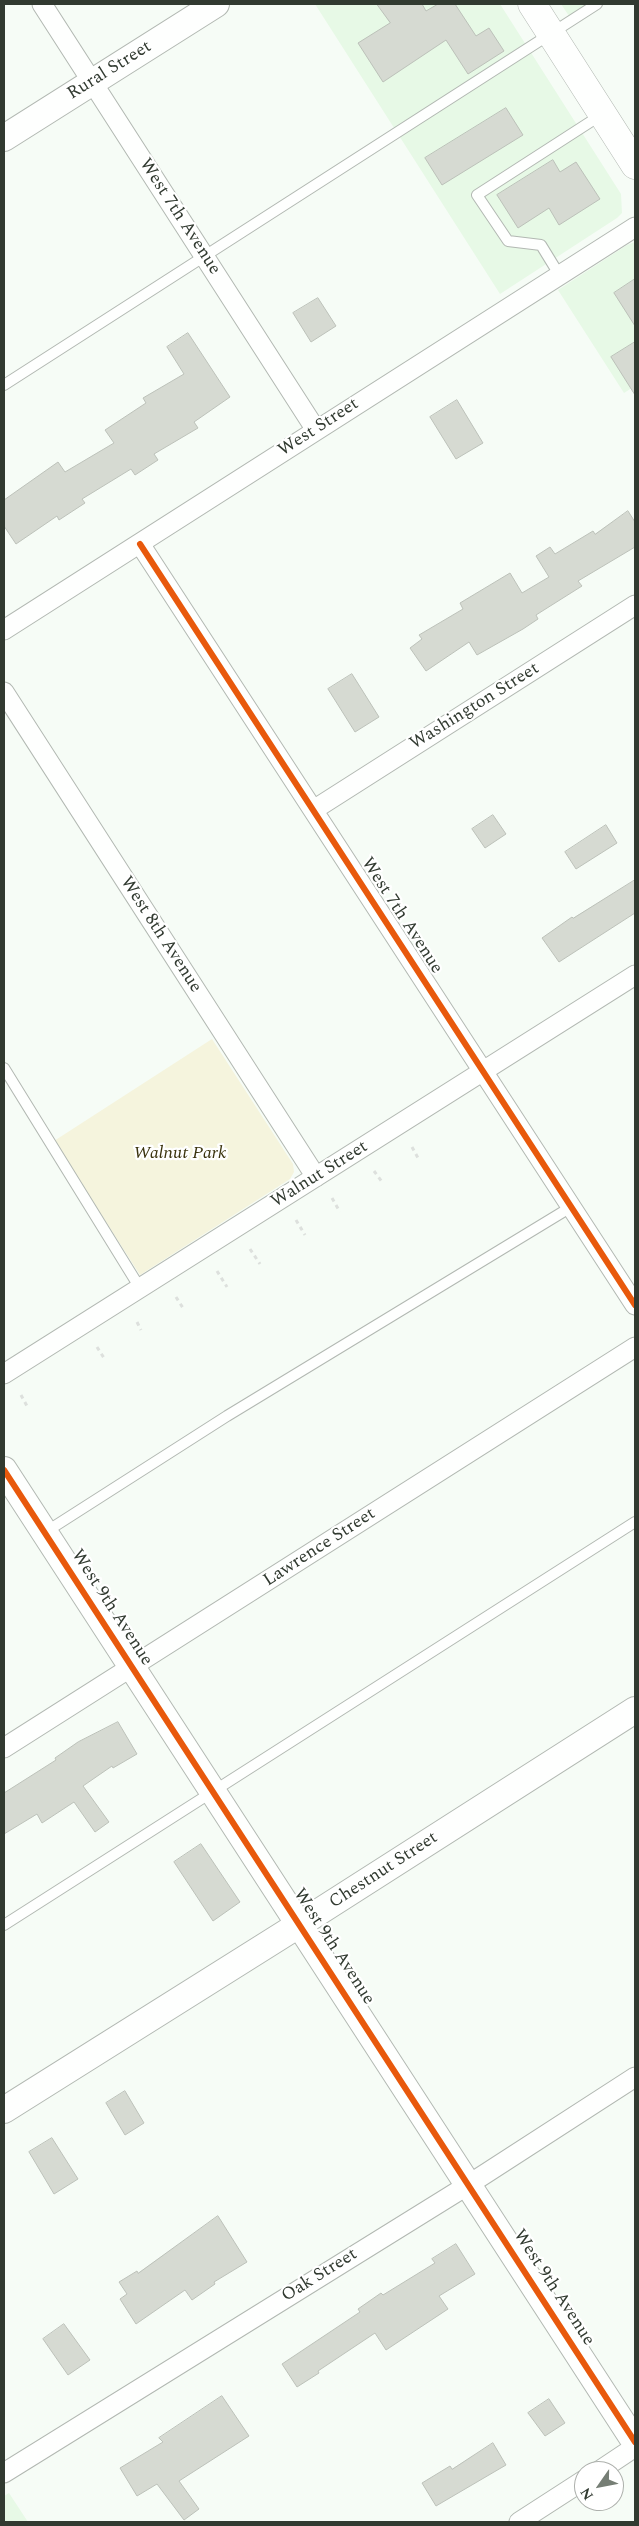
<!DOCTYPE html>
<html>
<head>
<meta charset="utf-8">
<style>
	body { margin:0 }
	#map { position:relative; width:639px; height:2526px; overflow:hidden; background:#f6fcf6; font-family:Spectral,serif }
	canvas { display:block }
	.frame { position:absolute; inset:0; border:5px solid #313a30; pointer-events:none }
	.north { position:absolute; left:574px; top:2461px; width:50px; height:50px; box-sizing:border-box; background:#fff; border:1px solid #adb0ac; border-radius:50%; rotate:237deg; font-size:14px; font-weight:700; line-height:20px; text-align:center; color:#313a30 }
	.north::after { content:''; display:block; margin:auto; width:18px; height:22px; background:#767e75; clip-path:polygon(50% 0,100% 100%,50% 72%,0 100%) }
</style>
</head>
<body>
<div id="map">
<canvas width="639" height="2526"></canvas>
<div class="frame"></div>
<div class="north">N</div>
</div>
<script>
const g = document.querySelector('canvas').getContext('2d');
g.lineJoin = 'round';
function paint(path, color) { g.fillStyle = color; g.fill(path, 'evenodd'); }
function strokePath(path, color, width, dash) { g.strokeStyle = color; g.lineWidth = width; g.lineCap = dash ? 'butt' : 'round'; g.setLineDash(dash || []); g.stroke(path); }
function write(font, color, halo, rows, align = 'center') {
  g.font = font + ' Spectral,serif'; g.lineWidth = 4.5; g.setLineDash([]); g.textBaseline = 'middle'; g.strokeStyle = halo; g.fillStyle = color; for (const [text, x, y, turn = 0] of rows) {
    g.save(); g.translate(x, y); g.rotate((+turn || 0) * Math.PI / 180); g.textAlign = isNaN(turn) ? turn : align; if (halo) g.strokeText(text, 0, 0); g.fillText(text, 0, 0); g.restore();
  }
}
const built = new Path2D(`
	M315 4H500L621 194 622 213 617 218 500 294Z
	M561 4H587L569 16Z
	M635 242V386L624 393 558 290 627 245Z
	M9 2493 28 2522H4V2496Z`);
const green = new Path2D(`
	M212 1039 293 1164 294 1172 290 1179 140 1275 54 1141Z`);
const building = new Path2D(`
	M377 4H422L426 11 438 4H455L476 36 489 28 504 51 468 74 446 40 383 82 358 43 390 23Z
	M506 108 523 135 442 185 425 158Z
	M553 160 560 172 576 162 600 199 559 225 549 208 518 228 497 195Z
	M635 279V326L614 293Z
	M318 298 336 326 311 342 293 313Z
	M188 333 230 397 194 422 198 428 154 454 158 460 135 475 131 469 82 499 85 503 59 520 57 516 16 544 4 526V500L58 462 65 472 114 443 105 430 146 403 143 398 184 374 167 347Z
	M635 342V395L611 357Z
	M457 400 483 443 456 459 430 417Z
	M628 511 635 522V547L578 581 582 586 536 615 538 619 523 629 477 655 469 642 426 671 410 648 422 639 419 635 463 609 460 603 510 573 522 593 549 577 536 556 550 547 555 554 593 531 595 534Z
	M352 674 379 717 355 732 328 689Z
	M493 815 506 834 485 848 472 829Z
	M606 825 617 843 576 869 565 852Z
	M635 880V913L559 962 542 938 572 917 573 918Z
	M118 1722 137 1754 113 1768 112 1766 83 1786 109 1822 95 1832 74 1802 42 1823 37 1814 4 1834V1793L56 1760 55 1758 78 1742Z
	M201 1844 240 1902 213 1921 174 1862Z
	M125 2091 144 2123 125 2135 106 2103Z
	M52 2138 78 2179 54 2194 29 2152Z
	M218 2216 247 2262 214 2282 215 2284 192 2300 185 2290 136 2324 120 2299 127 2294 119 2282 137 2271 138 2273Z
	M456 2244 475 2274 439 2296 448 2309 386 2350 375 2333 318 2371 319 2373 297 2387 282 2364 360 2312 358 2309 381 2293 383 2295 435 2263 432 2259Z
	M64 2324 90 2360 68 2375 43 2339Z
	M222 2396 249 2436 179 2481 199 2509 184 2520 157 2484 137 2496 120 2468 163 2442 159 2438Z
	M549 2399 565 2423 545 2436 528 2413Z
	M493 2443 506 2465 436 2506 422 2483 450 2466 452 2469Z`);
const path = new Path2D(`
	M412 1147 418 1158
	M374 1171 382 1182
	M332 1198 340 1212
	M296 1220 305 1235
	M250 1249 260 1264
	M217 1271 227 1287
	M176 1297 183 1308
	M137 1322 141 1330
	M97 1347 104 1358
	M21 1395 28 1408`);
const lane = new Path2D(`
	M560 276 541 245 508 241 477 195 601 115
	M4 385 597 4
	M4 1068 140 1288
	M44 1533 227 1416 571 1207
	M4 1925 635 1522`);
const street = new Path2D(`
	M42 4 316 430
	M140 544 635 1305
	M4 630 635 227
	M4 692 316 1177
	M315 809 635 605
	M4 1374 635 975
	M4 1748 635 1347
	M599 2471 635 2447
	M4 2473 468 2185 635 2077
	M519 2522 584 2480`);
const secondary = new Path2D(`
	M4 138 216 4
	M4 1470 635 2442
	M4 2110 300 1924 635 1710`);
const primary = new Path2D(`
	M532 4 635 165`);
const cycleway = new Path2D(`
	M140 544 635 1305
	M4 1470 635 2442`);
const streetNames = [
	["Rural Street",110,71,-32],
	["West 7th Avenue",179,217,57],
	["West Street",319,428,-33],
	["Washington Street",475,707,-32],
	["West 7th Avenue",401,916,57],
	["West 8th Avenue",160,935,57],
	["Walnut Street",320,1175,-32],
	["Lawrence Street",320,1548,-33],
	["West 9th Avenue",111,1608,57],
	["Chestnut Street",384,1871,-33],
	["West 9th Avenue",333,1947,57],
	["Oak Street",320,2276,-32],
	["West 9th Avenue",553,2288,57]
];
const parkNames = [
	["Walnut Park",180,1154]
];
paint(built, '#e7f9e6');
paint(green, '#f5f4dd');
paint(building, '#d6dad2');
strokePath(building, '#bcc1b9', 1);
strokePath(lane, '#b2b8b2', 12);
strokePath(street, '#b2b8b2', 21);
strokePath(secondary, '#b2b8b2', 28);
strokePath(primary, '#b2b8b2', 29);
strokePath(path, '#dde0dd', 3, [4, 4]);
strokePath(lane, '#fefffe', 10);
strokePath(street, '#fefffe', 19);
strokePath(secondary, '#fefffe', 26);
strokePath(primary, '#fefffe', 28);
strokePath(cycleway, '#e8590c', 6);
write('18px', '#313a30', '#fff', streetNames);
write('italic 18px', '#3b340e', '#fff', parkNames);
</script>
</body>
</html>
